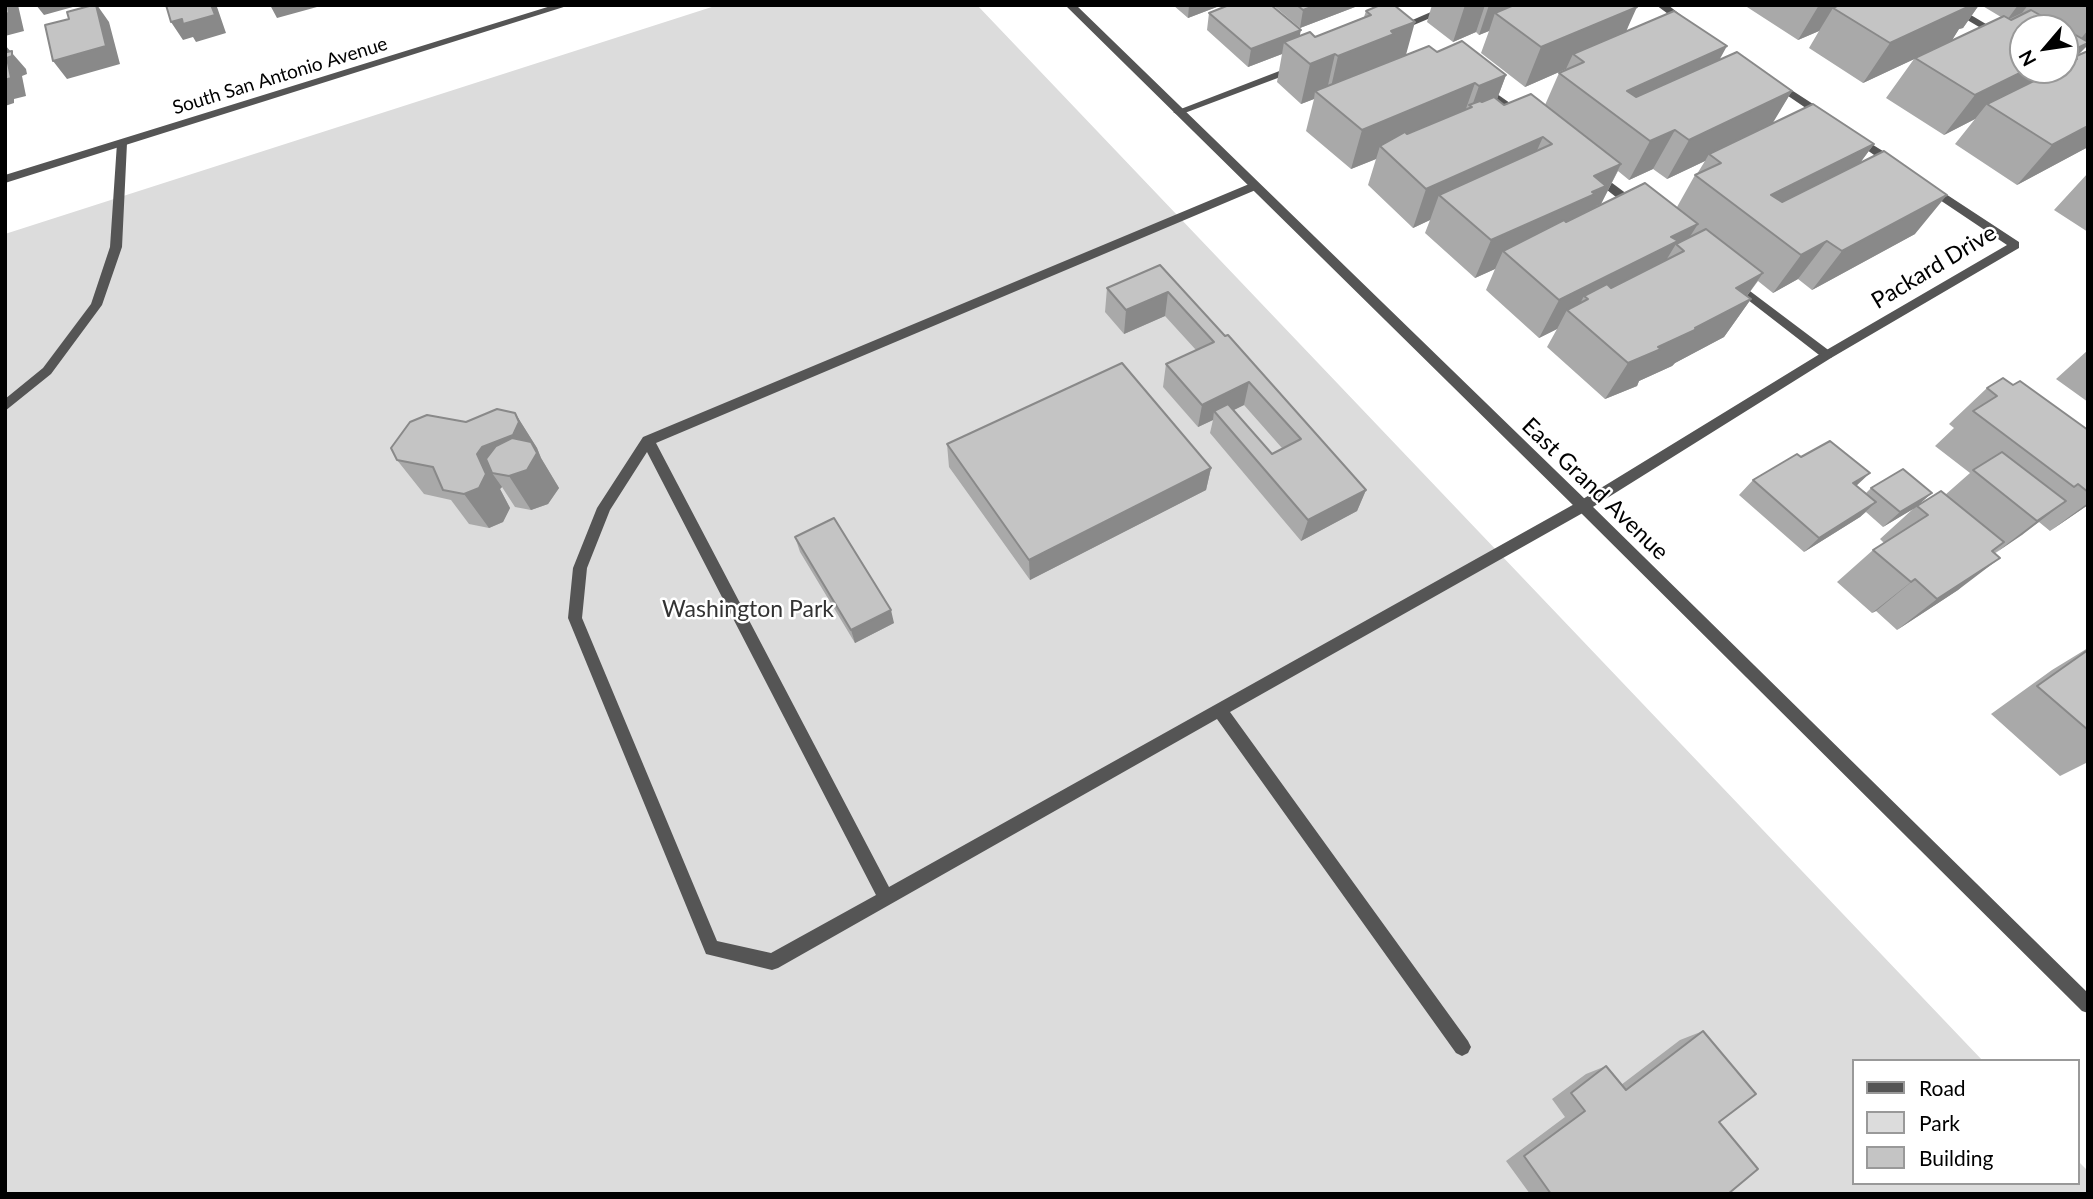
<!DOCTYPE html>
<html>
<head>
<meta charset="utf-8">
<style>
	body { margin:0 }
	#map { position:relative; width:2093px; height:1199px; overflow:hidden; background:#fff; font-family:Lato,sans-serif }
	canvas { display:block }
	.frame { position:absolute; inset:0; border:7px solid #000; pointer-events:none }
	.legend { position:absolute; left:1852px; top:1059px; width:228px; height:126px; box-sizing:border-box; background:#fff; border:2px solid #999; margin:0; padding:9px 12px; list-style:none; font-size:21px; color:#000 }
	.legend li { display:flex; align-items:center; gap:14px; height:35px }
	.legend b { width:35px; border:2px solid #999 }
	.north { position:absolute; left:2009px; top:14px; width:70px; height:70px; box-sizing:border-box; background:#fff; border:2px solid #999; border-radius:50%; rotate:241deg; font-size:19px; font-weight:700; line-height:28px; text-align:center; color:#000 }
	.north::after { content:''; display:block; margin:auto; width:24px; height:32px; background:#000; clip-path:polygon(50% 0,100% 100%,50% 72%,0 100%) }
</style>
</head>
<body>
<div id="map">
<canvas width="2093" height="1199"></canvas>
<div class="frame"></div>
<ul class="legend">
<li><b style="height:9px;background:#555"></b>Road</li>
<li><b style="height:19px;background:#dcdcdc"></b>Park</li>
<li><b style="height:19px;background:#c4c4c4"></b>Building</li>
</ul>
<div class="north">N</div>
</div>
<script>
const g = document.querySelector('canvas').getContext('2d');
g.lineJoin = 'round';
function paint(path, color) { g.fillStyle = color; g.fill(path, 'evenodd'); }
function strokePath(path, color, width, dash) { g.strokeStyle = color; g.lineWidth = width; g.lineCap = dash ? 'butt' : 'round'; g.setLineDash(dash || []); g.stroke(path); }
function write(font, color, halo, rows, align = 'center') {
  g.font = font + ' Lato,sans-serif'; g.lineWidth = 5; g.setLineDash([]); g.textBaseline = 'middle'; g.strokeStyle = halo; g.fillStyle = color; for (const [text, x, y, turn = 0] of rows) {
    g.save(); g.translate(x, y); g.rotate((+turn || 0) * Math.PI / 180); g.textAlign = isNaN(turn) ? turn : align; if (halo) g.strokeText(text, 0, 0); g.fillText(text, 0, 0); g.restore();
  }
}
const green = new Path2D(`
	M718 5H977L1983 1061H1853V1183H2077V1160L2088 1171V1194H5V234Z`);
const service = new Path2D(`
	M1447 5H1461L1402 30 1394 28Z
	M1942 5H1954L2023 46V53Z
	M1295 65 1300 68 1299 70 1182 114 1178 115 1173 112Z
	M1483 84 1524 113V117H1516L1479 89 1478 87Z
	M122 140 127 143 122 247 102 305 51 374 5 411V399L43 368 91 304 110 247 117 143Z
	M1596 171 1639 203V209H1631L1592 178V172Z
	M1254 182 1258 183V189L656 443 889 887 1578 502H1588L1590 506 1588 510 1230 712 1468 1041 1471 1047 1468 1053 1462 1056 1456 1053 1217 719 778 968 772 970 706 954 568 618 573 568 597 508 643 437ZM647 452 876 895 771 953 717 941 582 618 587 568 610 510Z
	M1734 279 1831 352 1833 355 1831 358H1823L1730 286 1728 283Z`);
const minor = new Path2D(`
	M1656 5H1668L1691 23 1683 25Z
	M1776 80 1830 115V119H1822L1772 85V81Z
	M1857 135 1899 161V167H1891L1853 140V136Z
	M1929 183 2019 242V248L1831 358 1588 510H1578L1576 506 1578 502 1823 352 2007 245 1925 190V184Z`);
const tertiary = new Path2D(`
	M554 5H570L5 183V175Z
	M1065 5H1076L1588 502 2088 993V1013L2082 1011 1578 510Z`);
const wall = new Path2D(`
	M1173 5H1222L1188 18Z
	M1274 5H1355V7L1300 28 1274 6Z
	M1380 5 1405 55 1437 52 1506 75 1497 99 1504 105H1545L1559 73 1566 69 1525 87 1481 53 1489 31 1479 35 1476 32 1453 42 1427 22 1432 5H1635L1626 32 1719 60 1792 91 1771 124 1874 144 1860 163 1915 234 1812 290 1798 279 1773 293 1758 281 1747 296 1751 299 1724 337 1675 363 1672 366 1639 381 1637 386 1605 399 1547 347 1557 329 1539 338 1486 290 1495 269 1475 278 1425 233 1430 220 1413 228 1368 185 1376 159 1351 169 1306 131 1314 99 1301 104 1277 82 1282 54 1248 67 1207 30 1209 13 1299 36 1315 37 1364 17 1366 11ZM1705 161 1697 174 1695 175 1677 207H1596L1601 204 1618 171 1629 180 1653 169 1667 179Z
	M1748 5H1979L1963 28 1959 29 1951 41 2001 17 1981 5H2088V46L2085 47 2077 56 2088 51V147L2017 185 1955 144 1975 119 1944 135 1886 98 1914 59 1863 83 1809 48 1819 31 1798 40 1747 7ZM2023 28H2065V70H2023Z
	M2088 173V232L2054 210Z
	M1160 265 1366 490 1357 511 1301 541 1210 433 1213 420 1198 427 1163 387 1166 364 1196 350 1165 316 1124 334 1105 312 1107 288ZM1244 405 1282 448 1272 454 1233 410Z
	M2088 350V402L2056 379Z
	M2013 385 2088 430V505L2050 531 2039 522 1995 553 1958 590 1897 630 1876 611 1872 613 1837 582 1873 550 1884 543 1880 539 1914 508 1883 527 1866 512 1860 517 1804 552 1739 495 1753 480 1801 457 1857 486 1866 493 1871 488 1918 505 1945 495 1970 473 1935 446 1954 428 1949 424 1987 388Z
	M515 413 537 448 541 458 559 488 548 504 531 510 515 507 502 487 500 489 510 508 503 522 489 528 469 524 451 500 424 494 397 460 466 422Z
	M947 444 1211 468 1206 490 1030 580 949 467Z
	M795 537 894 623 855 643 800 552Z
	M2088 648V762L2060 776 1991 714 2052 670Z
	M1703 1031 1719 1122 1728 1194H1530L1506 1161 1565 1117 1552 1099 1586 1074 1606 1066 1621 1085 1680 1040Z`);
const shadedWall = new Path2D(`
	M8 5H18L24 31 5 36V14Z
	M36 5H80L44 15Z
	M97 5 109 22 120 64 67 79 53 61Z
	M211 5H223L217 7 226 33 196 42 193 37 183 40 171 22Z
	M270 5H316L317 7 277 18Z
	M1189 5H1222L1188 18Z
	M1317 5H1355V7L1300 28 1303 10Z
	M1465 5H1485L1476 32 1453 42Z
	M1489 5H1526L1495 13 1489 31 1479 35Z
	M1819 5H1879L1833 8 1819 31 1798 40Z
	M1966 5H1979L1963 28 1959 29 1951 42 1863 83 1890 43Z
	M2018 5H2028L2022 13 2007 20Z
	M1637 7 1619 47 1573 54 1566 69 1525 87 1541 47Z
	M1415 22 1404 62 1329 96 1338 56 1391 31Z
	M1301 30 1297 48 1284 42 1282 54 1248 67 1251 49Z
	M2088 30V45L2075 58 2074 57 2065 68V56L2070 52Z
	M5 45 26 69 27 74 22 76 26 96 14 99V103L5 106V80L7 58Z
	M1727 46 1705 86 1625 123 1627 91Z
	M1335 54 1326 94 1315 91 1314 99 1301 104 1310 64Z
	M2026 70H2048L2030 91 1987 104 1975 119 1944 135 1975 95Z
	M1506 75 1491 115 1465 126 1479 86Z
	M1475 83 1461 123 1380 146 1376 159 1351 169 1362 130Z
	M1792 91 1768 131 1709 154 1705 161 1667 179 1689 140Z
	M2088 126V147L2017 185 2052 145Z
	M1675 130 1653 169 1629 180 1650 141Z
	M1543 137 1525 177 1439 195 1430 220 1413 228 1426 189Z
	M1874 144 1845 183 1762 225 1771 195Z
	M1621 164 1601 204 1596 206 1586 225 1503 251 1495 269 1475 278 1491 240 1594 176Z
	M1947 195 1915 234 1812 290 1842 251Z
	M1698 224 1682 249 1676 244 1654 280 1588 299 1584 296 1574 315 1567 310 1557 329 1539 338 1559 300 1671 237Z
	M1827 241 1798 279 1773 293 1801 255Z
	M1763 273 1741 304 1751 299 1724 337 1675 363 1672 366 1639 381 1637 386 1605 399 1628 363 1695 328 1736 288Z
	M1168 292 1165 316 1124 334 1126 310Z
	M1249 382 1244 405 1220 417 1214 411 1213 420 1198 427 1202 405Z
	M515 413 537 448 541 458 559 488 548 504 531 510 509 476 492 473 502 487 500 489 510 508 503 522 489 528 464 494 477 454 482 447Z
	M1211 468 1206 490 1030 580 1029 560Z
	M1870 473 1854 488 1853 483Z
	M1366 490 1357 511 1301 541 1308 520Z
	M1932 493 1915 508 1883 527 1900 512Z
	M2066 501 2022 535 1994 554 2037 521Z
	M1876 502 1860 517 1804 552 1819 538Z
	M2088 503V505L2050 531Z
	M2000 558 1958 590 1897 630 1937 599Z
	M1915 579 1876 611 1872 613 1911 582Z
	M891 610 894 623 855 643 851 630Z`);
const building = new Path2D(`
	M5 5H8L9 13 5 14Z
	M93 5H96L106 46 53 61 45 25 69 19 67 12Z
	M166 5H211L215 15 183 24 182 19 171 22Z
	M1229 5H1271L1301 30 1251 49 1209 13Z
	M1297 5H1317L1303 10Z
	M1380 5H1394L1415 22 1391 31 1394 34 1338 56 1335 54 1310 64 1284 42 1310 32 1315 37 1371 15 1366 11Z
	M1514 5H1635L1637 7 1541 47 1495 13Z
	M1839 5H1972L1890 43 1833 8Z
	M2031 10 2063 28H2023V70H2026L1975 95 1915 58 2004 16 2011 20Z
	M1674 11 1727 46 1627 91 1636 97 1737 52 1792 91 1689 140 1675 130 1650 141 1559 73 1584 62 1573 54Z
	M2065 29 2088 42V43L2067 53 2065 52Z
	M1462 41 1506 75 1479 86 1475 83 1362 130 1315 91 1429 46 1437 52Z
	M5 45 7 52 12 51V56L7 58 11 78 5 80Z
	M2088 51V126L2052 145 1987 104 2056 70H2065V66L2077 59 2074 57Z
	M1531 94 1621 164 1594 176 1606 186 1592 192 1595 194 1491 240 1439 195 1552 144 1543 137 1426 189 1380 146 1405 132 1407 134 1472 107 1469 105 1480 101 1482 102 1494 97 1504 105Z
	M1813 104 1874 144 1771 195 1782 202 1884 151 1947 195 1842 251 1827 241 1801 255 1695 175 1721 163 1709 154Z
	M1645 183 1698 224 1671 237 1678 241 1559 300 1503 251 1564 220 1566 222Z
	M1706 229 1763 273 1736 288 1751 299 1695 328 1697 329 1658 347 1661 349 1628 363 1567 310 1588 299 1584 296 1607 284 1611 288 1684 251 1676 244Z
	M1160 265 1225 336 1228 335 1366 490 1308 520 1214 411 1228 404 1272 454 1301 439 1249 382 1202 405 1166 364 1214 342 1168 292 1126 310 1107 288Z
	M1122 363 1211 468 1029 560 947 444Z
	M2003 378 2013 385 2020 381 2088 430V492L2078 484 2074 487 1973 411 1997 396 1987 388Z
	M497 409 515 413 519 422 513 435 482 447 477 454 486 474 479 488 464 494 443 490 433 467 397 460 391 448 410 422 427 415 466 422Z
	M512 438 531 442 537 453 527 470 509 476 492 473 486 459 496 446Z
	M1830 441 1870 473 1853 483 1876 502 1819 538 1753 480 1797 454 1801 457Z
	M2002 452 2066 501 2037 521 1973 470Z
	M1903 469 1932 493 1900 512 1871 488Z
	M1941 491 2004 542 1992 551 2000 558 1937 599 1915 579 1911 582 1873 550 1928 515 1917 506Z
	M834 518 891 610 851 630 795 537Z
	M2088 650V730L2037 686Z
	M1703 1031 1756 1094 1719 1122 1758 1169 1728 1194H1551L1524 1156 1585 1111 1571 1093 1606 1066 1626 1090Z`);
const farStreetnames = [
	["South San Antonio Avenue",280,76,-17]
];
const streetNames = [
	["Packard Drive",1934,267,-31],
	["East Grand Avenue",1595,489,44]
];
const parkNames = [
	["Washington Park",748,610]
];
paint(green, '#dcdcdc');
paint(service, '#555');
paint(minor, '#555');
paint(tertiary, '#555');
paint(wall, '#a9a9a9');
paint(shadedWall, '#898989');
paint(building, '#c4c4c4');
strokePath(building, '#898989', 2);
write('19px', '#000', '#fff', farStreetnames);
write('23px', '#000', '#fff', streetNames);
write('23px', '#333', '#fff', parkNames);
</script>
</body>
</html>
